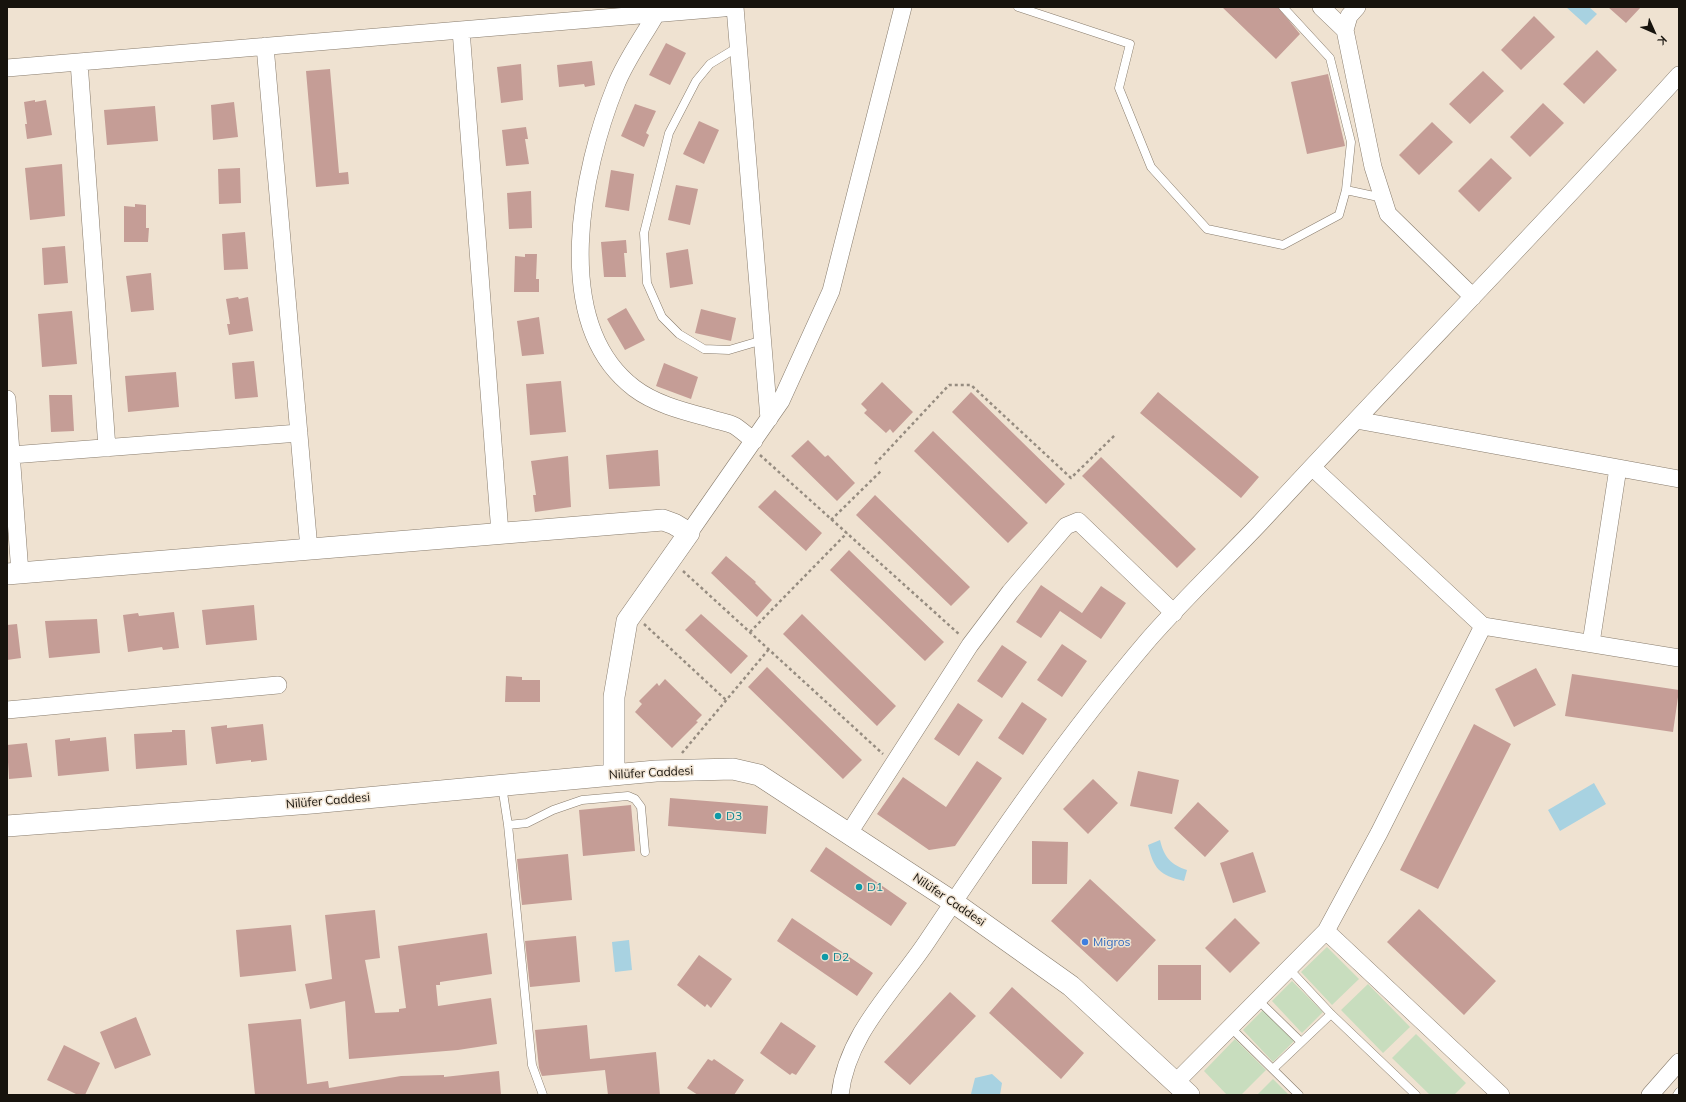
<!DOCTYPE html>
<html>
<head>
<meta charset="utf-8">
<style>
	body { margin:0 }
	#map { position:relative; width:1686px; height:1102px; overflow:hidden; background:#efe2d1; font-family:Mulish,sans-serif }
	canvas { display:block }
	.frame { position:absolute; inset:0; border:8px solid #17130d; pointer-events:none }
	.north { position:absolute; left:1634px; top:12px; width:40px; height:40px; -webkit-text-stroke:3px #efe2d1; paint-order:stroke; rotate:135deg; font-size:11px; font-weight:700; line-height:16px; text-align:center; color:#17130d }
	.north::after { content:''; display:block; margin:auto; width:14px; height:18px; background:#17130d; clip-path:polygon(50% 0,100% 100%,50% 72%,0 100%) }
</style>
</head>
<body>
<div id="map">
<canvas width="1686" height="1102"></canvas>
<div class="frame"></div>
<div class="north">K</div>
</div>
<script>
const g = document.querySelector('canvas').getContext('2d');
g.lineJoin = 'round';
function paint(path, color) { g.fillStyle = color; g.fill(path, 'evenodd'); }
function strokePath(path, color, width, dash) { g.strokeStyle = color; g.lineWidth = width; g.lineCap = dash ? 'butt' : 'round'; g.setLineDash(dash || []); g.stroke(path); }
function write(font, color, halo, rows, align = 'center') {
  g.font = font + ' Mulish,sans-serif'; g.lineWidth = 3; g.setLineDash([]); g.textBaseline = 'middle'; g.strokeStyle = halo; g.fillStyle = color; for (const [text, x, y, turn = 0] of rows) {
    g.save(); g.translate(x, y); g.rotate((+turn || 0) * Math.PI / 180); g.textAlign = isNaN(turn) ? turn : align; if (halo) g.strokeText(text, 0, 0); g.fillText(text, 0, 0); g.restore();
  }
}
const green = new Path2D(`
	M1327 947 1359 979 1332 1005 1301 972Z
	M1292 981 1323 1012 1302 1033 1272 1001Z
	M1368 984 1410 1027 1383 1053 1341 1010Z
	M1263 1010 1294 1041 1273 1062 1243 1030Z
	M1416 1034 1466 1083 1454 1095H1430L1392 1058Z
	M1235 1039 1266 1070 1241 1095H1227L1204 1071Z
	M1273 1079 1289 1095H1257Z`);
const water = new Path2D(`
	M1566 7H1589L1597 14 1586 25Z
	M1594 783 1606 804 1560 831 1548 810Z
	M1160 840C1164 857 1171 865 1187 870L1184 881C1159 875 1154 869 1148 845Z
	M629 940 632 970 615 972 612 942Z
	M992 1074 1002 1083 1000 1095 971 1094 975 1078Z`);
const building = new Path2D(`
	M1222 7H1278L1300 34 1276 59Z
	M1608 7H1641L1626 23Z
	M1534 16 1555 37 1521 70 1501 50Z
	M666 43 686 53 670 85 649 75Z
	M1597 50 1617 70 1584 104 1563 84Z
	M592 61 595 85 585 87 584 84 559 87 557 65Z
	M521 64 523 100 501 103 497 67Z
	M330 69 339 173 348 172 349 184 316 187 306 71Z
	M1483 71 1504 91 1470 124 1449 104Z
	M1328 74 1345 146 1307 154 1291 82Z
	M35 100V102L46 100 52 135 27 139 25 124H27L24 102Z
	M234 102 238 137 213 140 211 105Z
	M1543 103 1564 123 1530 157 1510 137Z
	M635 104 656 111 646 133 649 135 644 147 621 136Z
	M155 106 158 141 107 145 104 110Z
	M699 121 719 130 704 164 683 154Z
	M1432 122 1453 142 1419 175 1399 155Z
	M526 127 528 139H525L529 164 506 166 502 130Z
	M1491 158 1512 178 1479 212 1458 191Z
	M62 164 65 216 30 220 25 168Z
	M240 168 241 203 219 204 218 169Z
	M611 170 634 174 629 211 605 207Z
	M676 185 698 189 690 225 668 220Z
	M531 191 532 228 509 229 507 193Z
	M135 204 146 205V228H149L148 242H124V206L135 207Z
	M245 232 248 269 224 270 222 234Z
	M626 240 627 253H624L626 277H604L601 242Z
	M65 246 68 283 44 285 42 248Z
	M688 249 693 284 670 288 666 253Z
	M525 254H537L536 279H539V292H514L515 256 525 257Z
	M151 273 154 310 131 312 126 276Z
	M238 297 239 299 248 297 253 331 229 335 227 324H230L226 299Z
	M626 308 645 340 625 350 607 319Z
	M701 309 736 318 731 341 695 333Z
	M72 311 77 364 42 367 38 314Z
	M539 317 544 354 522 356 517 321Z
	M254 361 258 397 235 399 232 363Z
	M664 363 698 377 691 399 656 386Z
	M176 372 179 407 128 412 125 376Z
	M561 381 566 432 530 435 526 384Z
	M882 382 913 412 893 433 890 429 886 433 864 413 867 410 861 404Z
	M971 392 1065 484 1046 504 952 412Z
	M1158 392 1259 477 1241 498 1140 413Z
	M49 395H72L74 431 51 432Z
	M933 431 1028 523 1008 543 914 451Z
	M808 440 825 457 828 455 855 483 837 501 791 456Z
	M658 450 660 486 609 489 606 455Z
	M568 456 571 507 535 512 533 495H536L531 461Z
	M1101 457 1196 549 1177 568 1082 476Z
	M775 490 822 533 806 551 758 507Z
	M875 495 970 587 951 606 856 515Z
	M849 550 944 642 925 661 830 570Z
	M726 556 756 582 755 583 772 600 757 617 711 573Z
	M1041 585 1082 613 1101 586 1126 603 1101 639 1060 611 1041 638 1016 622Z
	M254 605 257 640 206 645 202 610Z
	M174 612 179 648 163 650 162 647 128 652 123 615 138 613 139 616Z
	M701 614 748 656 731 674 685 630Z
	M802 614 896 706 877 726 783 634Z
	M97 619 100 653 49 658 45 621Z
	M17 624 21 658 7 660V625Z
	M1062 644 1087 661 1062 697 1037 680Z
	M1002 645 1027 662 1002 698 977 681Z
	M767 667 862 760 843 779 748 687Z
	M1536 668 1556 705 1514 727 1495 689Z
	M1572 674 1679 690 1673 732 1565 716Z
	M506 676 522 677V680H540V702H505Z
	M665 679 702 715 696 721 698 722 672 748 635 712 642 704 639 701 657 683 659 686Z
	M1022 702 1047 719 1023 755 998 738Z
	M958 703 983 720 959 756 934 739Z
	M263 724 267 760 251 762V760L216 764 211 727 227 725V728Z
	M1474 724 1511 744 1438 889 1400 870Z
	M172 730H185L187 765 136 769 134 734 172 732Z
	M106 737 109 771 58 776 55 740 70 738V741Z
	M27 743 32 777 9 779 7 745Z
	M977 761 1002 778 955 846 929 850 877 814 903 777 946 807Z
	M1138 771 1179 780 1172 814 1130 806Z
	M1093 779 1118 803 1088 834 1063 809Z
	M670 798 768 806 766 834 668 826Z
	M1198 802 1229 831 1205 857 1174 828Z
	M631 805 635 851 583 856 579 810Z
	M1032 841 1068 842 1067 884H1032Z
	M826 847 907 903 891 926 810 871Z
	M1253 852 1266 892 1233 903 1220 863Z
	M568 854 572 900 522 905 517 859Z
	M1090 879 1156 940 1117 982 1051 921Z
	M1419 909 1496 981 1464 1015 1387 942Z
	M375 910 380 958 365 960 375 1013 399 1012V1009L406 1008 398 946 487 933 492 974 440 982V985H436L438 1006 491 998 497 1044 458 1050 349 1059 345 1001 310 1009 305 984 332 979 325 915Z
	M792 918 873 973 857 996 777 941Z
	M1235 918 1260 943 1230 973 1205 948Z
	M291 925 296 971 240 977 236 930Z
	M576 936 580 982 530 987 525 941Z
	M699 955 732 979 711 1008 707 1004 705 1007 677 985Z
	M1158 965H1201V1000H1158Z
	M1012 987 1084 1053 1061 1079 989 1013Z
	M950 992 976 1016 910 1085 884 1062Z
	M136 1017 151 1055 115 1069 100 1032Z
	M301 1019 307 1084 328 1081 329 1088 401 1076 444 1075V1077L499 1071 501 1095H255L248 1024Z
	M781 1022 816 1046 796 1075 792 1073 790 1075 760 1053Z
	M587 1025 590 1059 656 1052 660 1095H608L605 1070 542 1076 539 1068 535 1030Z
	M64 1045 100 1063 85 1095H78L47 1080Z
	M708 1059 712 1061 714 1059 744 1080 734 1095H698L687 1088Z`);
const path = new Path2D(`
	M760 455 960 635
	M875 464 949 385H971L1071 478 1115 435
	M831 520 882 470
	M683 571 883 754
	M644 624 726 700
	M750 632 847 533
	M682 753 769 649`);
const service = new Path2D(`
	M1018 7 1130 44 1119 88 1151 167 1207 229 1283 245 1339 215 1346 190 1351 142 1330 58 1283 7
	M738 47 710 64 696 81 669 133 644 233 647 283 662 317 679 334 704 349 729 350 763 340
	M1346 190 1383 198
	M502 786 508 825 532 1065 543 1095
	M508 825 527 823 553 810 582 800 628 796 635 799 641 807 645 852
	M1289 969 1331 1014 1416 1095
	M1259 1001 1301 1042
	M1231 1028 1299 1095
	M1273 1069 1331 1014
	M1677 1095 1679 1092`);
const minor = new Path2D(`
	M735 7 769 419
	M1321 7 1345 30
	M1357 7 1349 16 1345 30 1373 167 1388 214 1473 297
	M656 14C643 37 626 60 616 85 582 169 549 323 634 388 655 404 683 411 709 418 717 421 727 422 735 426 741 430 748 436 754 441
	M461 30 500 533
	M265 46 309 549
	M79 62 107 448
	M7 68 735 7
	M7 399 20 573
	M1356 420 1679 479
	M11 455 299 433
	M1312 467 1483 626 1679 658
	M689 533 781 401 831 291 903 7
	M1591 643 1618 468
	M7 710 278 685
	M849 833 970 645 1010 592 1066 526 1078 521 1174 613
	M1326 931 1501 1095
	M1176 1082 1326 931 1379 833 1483 626
	M840 1095C847 1033 895 990 928 940 997 837 1068 734 1149 639 1184 599 1223 562 1260 523 1398 373 1542 227 1679 75
	M1650 1095 1679 1062`);
const tertiary = new Path2D(`
	M7 574 663 520 674 524 689 533 627 621 614 697V775
	M7 826 312 803 656 771 733 769 759 775 953 902 1071 986 1189 1095`);
const markers = [
	[718,816,4,"#0f9aa8"],
	[859,887,4,"#0f9aa8"],
	[1085,942,4,"#3f7fe0"],
	[825,957,4,"#0f9aa8"]
];
const streetNames = [
	["Nilüfer Caddesi",651,773,-3],
	["Nilüfer Caddesi",328,801,-5],
	["Nilüfer Caddesi",949,900,34]
];
const cultureNames = [
	["D3",726,816],
	["D1",867,887],
	["D2",833,957]
];
const shopNames = [
	["Migros",1093,942]
];
paint(green, '#c8ddbe');
paint(water, '#a8d2e1');
paint(building, '#c59d96');
strokePath(service, '#887c6d', 9);
strokePath(minor, '#887c6d', 18);
strokePath(tertiary, '#887c6d', 22);
strokePath(path, '#968c80', 2.5, [3, 3]);
strokePath(service, '#fff', 8);
strokePath(minor, '#fff', 17);
strokePath(tertiary, '#fff', 21);
for (const [x, y, r, color] of markers) { const dot = new Path2D(); dot.arc(x, y, r, 0, 2 * Math.PI); g.fillStyle = color; g.fill(dot); strokePath(dot, '#efe2d1', 1.5); }
write('12px', '#17130d', '#efe2d1', streetNames);
write('12px', '#0d838f', '#efe2d1', cultureNames, 'left');
write('12px', '#366cbe', '#efe2d1', shopNames, 'left');
</script>
</body>
</html>
